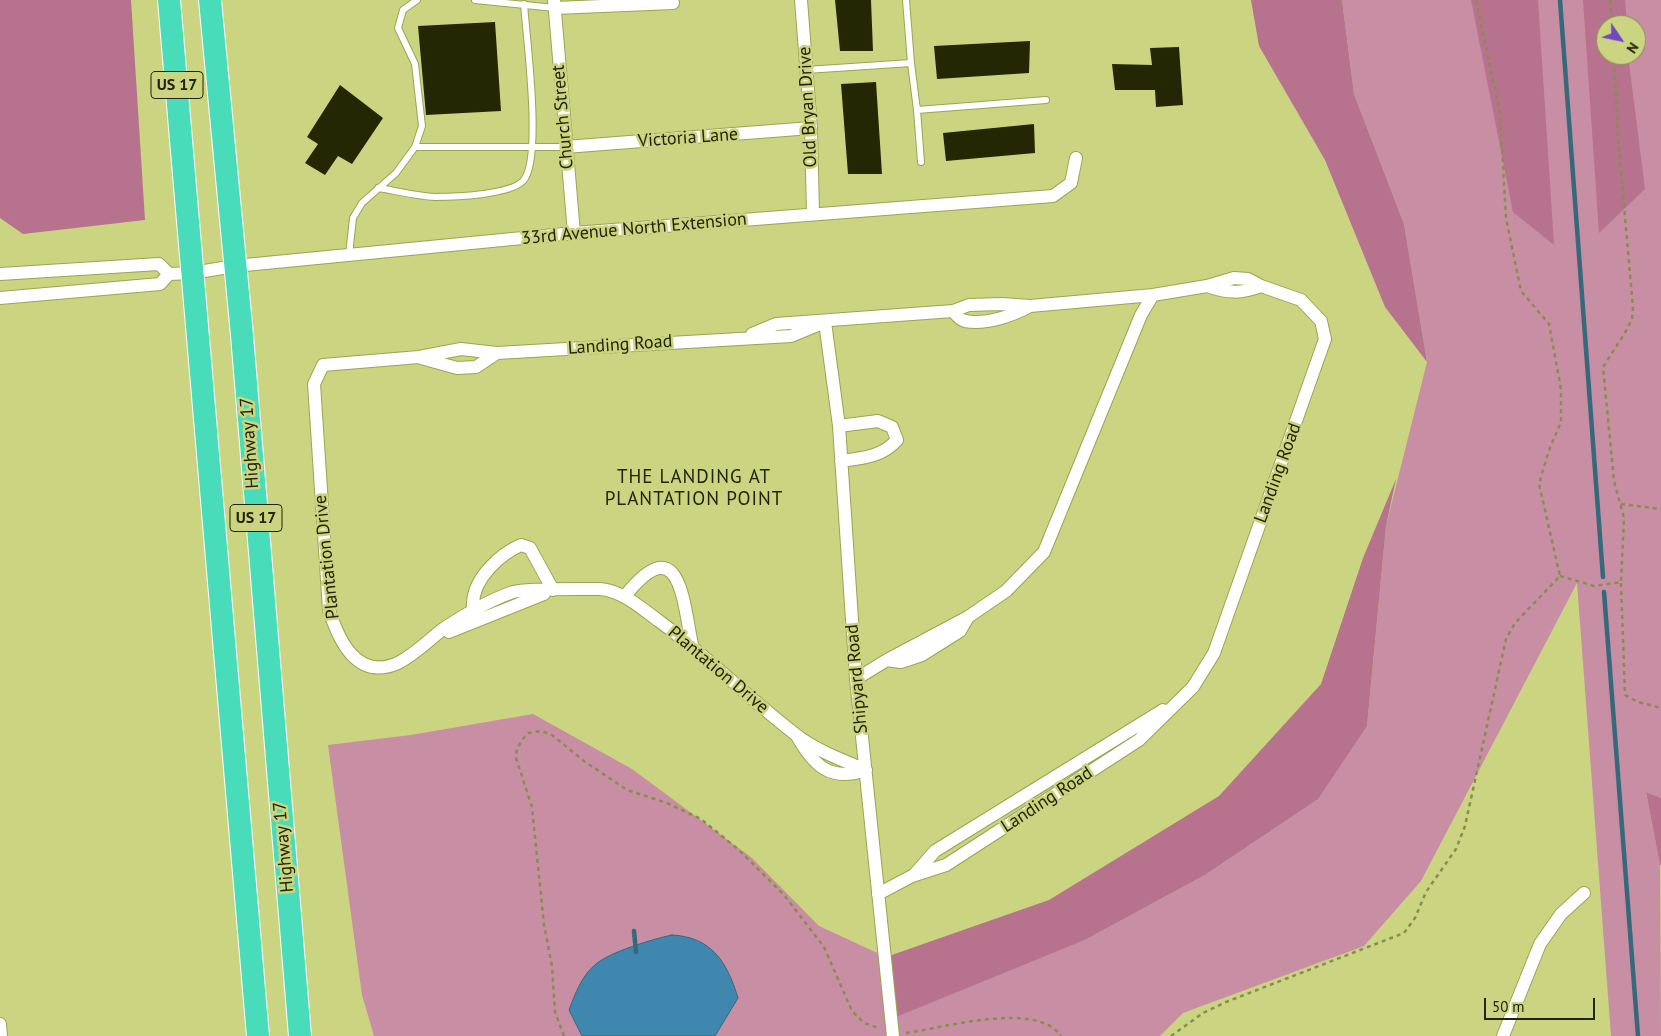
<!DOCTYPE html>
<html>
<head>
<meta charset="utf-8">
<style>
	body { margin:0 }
	#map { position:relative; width:1661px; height:1036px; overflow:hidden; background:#cbd581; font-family:"PT Sans",sans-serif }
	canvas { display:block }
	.north { position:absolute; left:1596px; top:15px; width:50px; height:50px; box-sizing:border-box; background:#cbd581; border:1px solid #878e4e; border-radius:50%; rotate:124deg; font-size:14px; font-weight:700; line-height:20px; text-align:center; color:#212401 }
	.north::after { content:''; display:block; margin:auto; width:18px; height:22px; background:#7047c0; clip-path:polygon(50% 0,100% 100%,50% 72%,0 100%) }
	.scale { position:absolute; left:1484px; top:998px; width:111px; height:22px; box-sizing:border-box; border:2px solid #212401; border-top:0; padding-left:6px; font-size:15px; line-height:18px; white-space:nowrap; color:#212401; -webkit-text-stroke:4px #cbd581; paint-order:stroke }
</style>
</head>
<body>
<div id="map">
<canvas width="1661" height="1036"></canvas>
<div class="north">N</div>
<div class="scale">50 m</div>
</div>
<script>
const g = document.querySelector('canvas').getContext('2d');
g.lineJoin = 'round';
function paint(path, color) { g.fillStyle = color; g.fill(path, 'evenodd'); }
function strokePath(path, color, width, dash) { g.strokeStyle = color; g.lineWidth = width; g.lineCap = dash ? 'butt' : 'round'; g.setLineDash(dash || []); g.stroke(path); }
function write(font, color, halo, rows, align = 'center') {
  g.font = font + ' "PT Sans",sans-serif'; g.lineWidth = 5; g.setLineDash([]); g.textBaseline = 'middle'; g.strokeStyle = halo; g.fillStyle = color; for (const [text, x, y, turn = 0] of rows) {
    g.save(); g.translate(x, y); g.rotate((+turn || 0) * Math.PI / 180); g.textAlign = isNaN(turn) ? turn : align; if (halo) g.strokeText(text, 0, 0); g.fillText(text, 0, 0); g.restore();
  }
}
const green = new Path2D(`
	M1342 0H1661V798L1646 792 1660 865 1661 1036H1611L1577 583 1421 881 1364 946 1183 1013 1160 1036H374L362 995 328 745 411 735 533 714 632 769 752 858 819 926 886 957 891 1018 1085 940 1203 876 1367 726 1386 526 1427 362 1404 224 1354 94ZM1606 25H1636V55H1606Z`);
const forest = new Path2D(`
	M0 0H131L145 220 23 234 0 218Z
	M1251 0H1342L1354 94 1404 224 1427 362 1385 307 1325 160 1259 46Z
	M1471 0H1538L1554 245 1513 212Z
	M1583 0H1625L1627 25H1606V55H1628L1645 189 1599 233Z
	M1396 479 1386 526 1367 726 1318 799 1203 876 1085 940 891 1019 886 957 1049 900 1219 796 1321 684 1363 558Z
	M1646 792 1661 798V865H1660Z`);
const water = new Path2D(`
	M672 935C712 937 727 962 738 998L715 1036H582L569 1010C575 994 582 975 596 964 610 952 653 939 672 935Z`);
const stream = new Path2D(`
	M1560 0 1603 577
	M1604 592 1638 1036
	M634 931 636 952`);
const building = new Path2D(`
	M835 0H871L873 51H840Z
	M495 22 501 111 426 115 418 26Z
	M1030 41 1029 73 937 79 934 46Z
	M1179 47 1183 105 1156 107 1155 90H1115L1112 64 1152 65 1150 48Z
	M876 82 882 174H848L841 84Z
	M340 85 383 118 352 164 338 156 325 175 305 163 318 144 307 137Z
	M1034 124 1035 153 946 161 943 133Z`);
const path = new Path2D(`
	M1610 0 1612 25
	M1621 504 1661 509
	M1560 576 1594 586 1621 582 1624 518 1614 481 1603 367 1626 331 1632 319 1633 308 1618 138 1614 55
	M1621 583 1625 695 1638 702 1661 708
	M906 1033C944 1028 1036 1000 1061 1036
	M564 1036 555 1012 552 966 544 925 532 807 516 758 517 749 522 740 528 733 541 731 552 735 584 761 627 790 667 803 701 819 739 850 784 895 824 947 852 1011 864 1023 879 1028
	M1171 1036 1203 1013 1226 1002 1404 933 1415 918 1426 892 1456 849 1465 826 1506 639 1515 623 1560 576 1539 484 1549 450 1561 422V389L1549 324 1521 291 1506 218 1500 113 1476 0`);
const lane = new Path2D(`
	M475 0 555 8
	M911 63 917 110 1046 100
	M806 70 911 63 906 0
	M917 110 921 162
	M415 147H565
	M378 188C397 191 416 196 435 197 455 197 509 195 523 181 543 160 526 35 524 4
	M349 255 353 218 362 203 396 173 415 147 422 126 415 64 398 28 403 10 417 0`);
const street = new Path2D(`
	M554 0 574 233
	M801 0 811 128 813 213
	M555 8 673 3
	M565 147 811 128
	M0 274 159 264 169 274
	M1207 286C1227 293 1241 294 1261 286
	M0 298 160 284 169 274 192 273 235 266 574 233 1053 196 1071 183 1076 158
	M953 311C956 315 961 320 965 321 986 325 1012 316 1030 306
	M825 322 791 336 497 353 461 349 419 357 323 365 314 384 329 610C339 641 357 681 398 663 414 655 429 640 443 629 464 615 490 600 513 592 528 588 583 589 600 589 623 591 641 608 659 621 707 656 748 698 795 734 815 750 842 760 866 770
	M825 322 839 426 856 679 893 1036
	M752 334 776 324 953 311 969 305 1002 304 1030 306 1153 295 1207 286 1234 278 1248 279 1261 286 1301 300 1321 321 1325 339 1214 653 1193 687 1139 740 946 865 912 876 878 894
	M421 358 457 368 476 367 497 353
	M839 426 878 421 892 427 897 440C882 457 862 458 841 461
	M625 596C680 527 683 601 692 645
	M477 621C475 616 472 609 473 603 474 578 500 554 521 545L530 548 553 590
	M449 632 544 594
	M887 660 901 662 922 655 960 631 968 617
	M856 679 887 660 968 617 1006 591 1044 552 1141 315 1153 295
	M797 736C814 766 830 782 866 770
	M914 875 935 851 1163 710
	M0 1024 1 1036
	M1503 1036 1540 944 1561 914 1584 893`);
const highway = new Path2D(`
	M169 0 258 1036
	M210 0 242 335 300 1036`);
const shields = [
	[177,85,52],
	[256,518,52]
];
const shieldNames = [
	["US 17",177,85],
	["US 17",256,518]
];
const streetNames = [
	["Old Bryan Drive",808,107,-93],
	["Church Street",563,117,-95],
	["Victoria Lane",688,138,-4],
	["33rd Avenue North Extension",634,229,-5],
	["Landing Road",620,345,-4],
	["Highway 17",250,443,-94],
	["Landing Road",1278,473,-70],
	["Plantation Drive",327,557,-96],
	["Plantation Drive",718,670,40],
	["Shipyard Road",857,679,-95],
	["Landing Road",1047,800,-33],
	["Highway 17",284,847,-95]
];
const neighbourhoodNames = [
	["THE LANDING AT",694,478],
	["PLANTATION POINT",694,500]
];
paint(green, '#c88ea4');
paint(forest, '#b7728d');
paint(water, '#3f87ae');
strokePath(water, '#36697a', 1);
strokePath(stream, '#36697a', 4.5);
paint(building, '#242703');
strokePath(lane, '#9ba551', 8);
strokePath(street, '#9ba551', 14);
strokePath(highway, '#fff', 24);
strokePath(path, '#878e4d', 2.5, [4, 4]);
strokePath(lane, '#fff', 6);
strokePath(street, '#fff', 12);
strokePath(highway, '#48dcbb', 22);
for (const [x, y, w] of shields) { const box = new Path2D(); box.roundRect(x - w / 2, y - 13.5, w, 27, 4); g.fillStyle = '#cbd581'; g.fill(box); strokePath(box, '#212401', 1); }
write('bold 16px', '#212401', null, shieldNames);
write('18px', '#212401', '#cbd581', streetNames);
g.letterSpacing = '1px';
write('19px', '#212401', '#cbd581', neighbourhoodNames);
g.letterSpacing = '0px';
</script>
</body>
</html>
